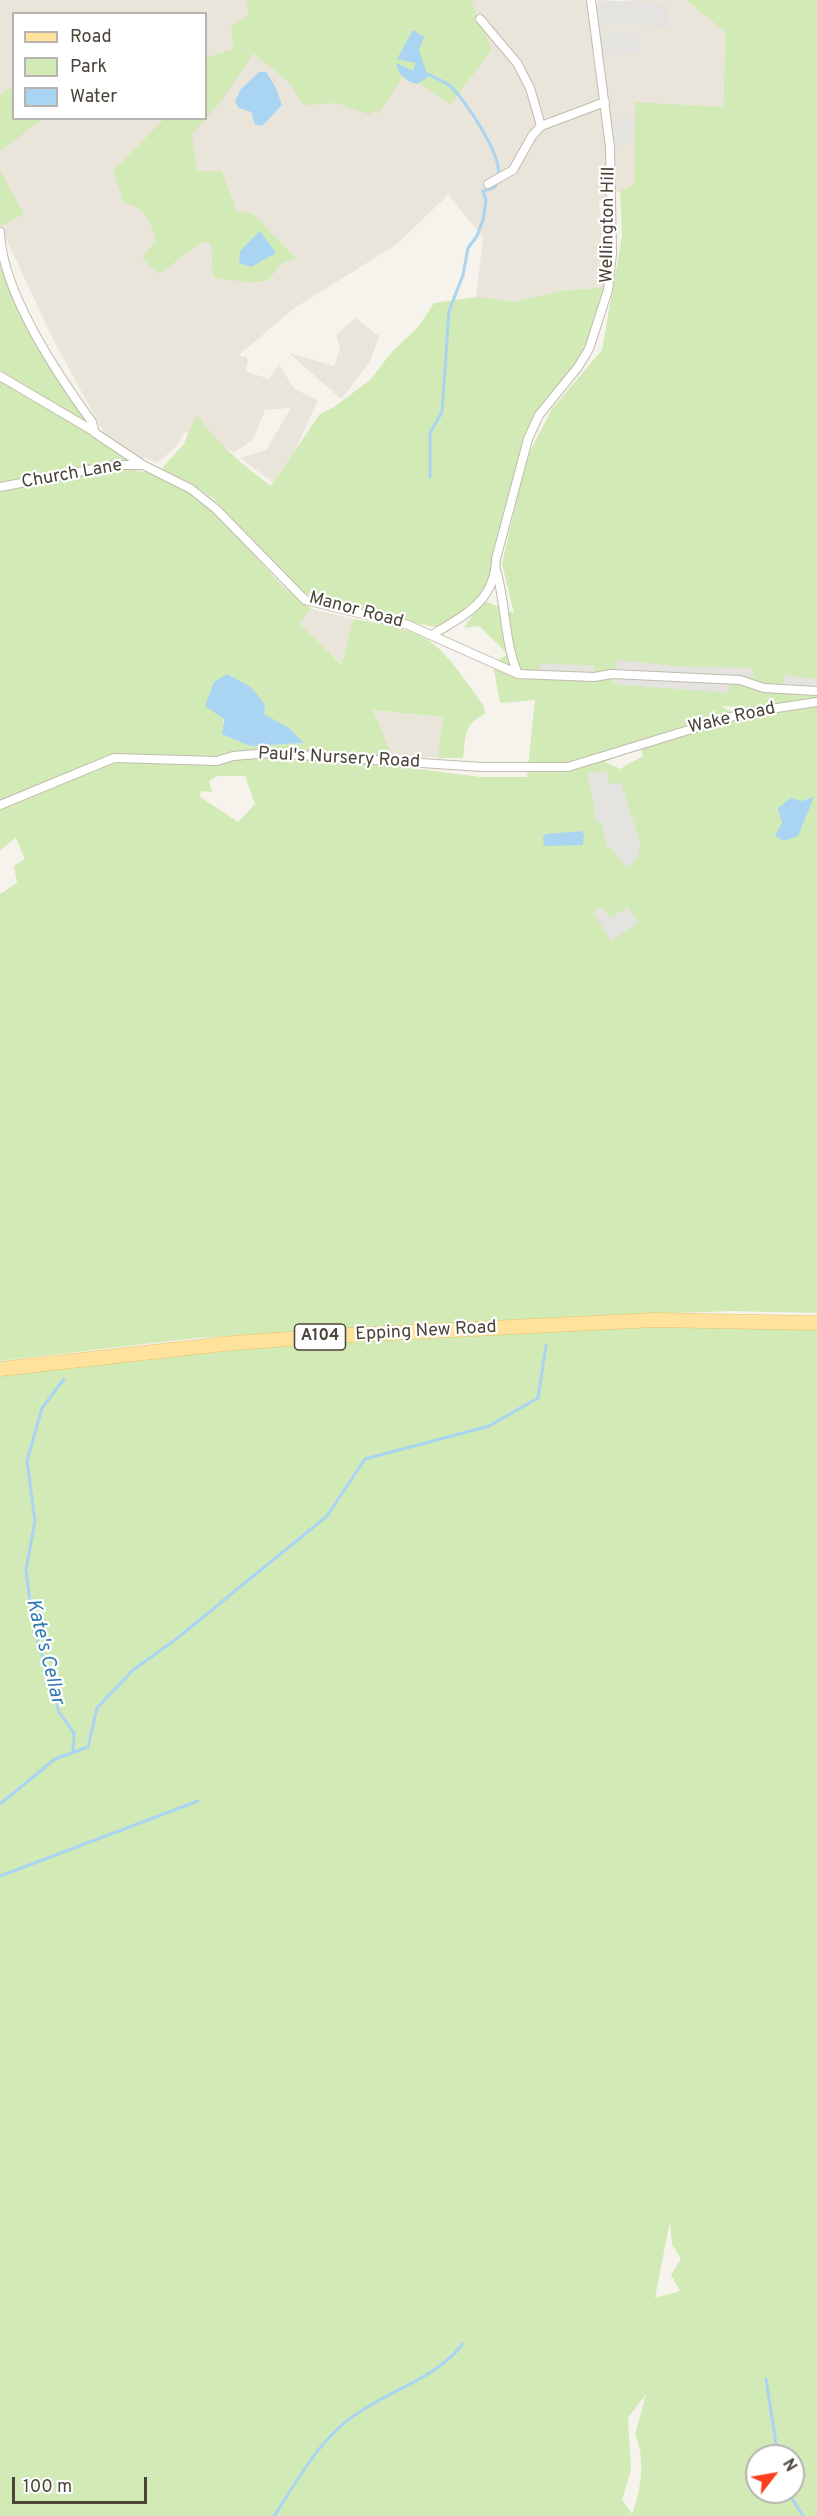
<!DOCTYPE html>
<html>
<head>
<meta charset="utf-8">
<style>
	body { margin:0 }
	#map { position:relative; width:817px; height:2516px; overflow:hidden; background:#f6f3ec; font-family:Overpass,sans-serif }
	canvas { display:block }
	.legend { position:absolute; left:12px; top:12px; width:195px; height:108px; box-sizing:border-box; background:#fff; border:2px solid #b7b4b0; margin:0; padding:8px 10px; list-style:none; font-size:18px; color:#4b4439 }
	.legend li { display:flex; align-items:center; gap:12px; height:30px }
	.legend b { width:30px; border:2px solid #b7b4b0 }
	.north { position:absolute; left:745px; top:2444px; width:60px; height:60px; box-sizing:border-box; background:#fff; border:2px solid #b7b4b0; border-radius:50%; rotate:59deg; font-size:16px; font-weight:700; line-height:24px; text-align:center; color:#4b4439 }
	.north::after { content:''; display:block; margin:auto; width:21px; height:27px; background:#fc3f1d; clip-path:polygon(50% 0,100% 100%,50% 72%,0 100%) }
	.scale { position:absolute; left:12px; top:2477px; width:135px; height:27px; box-sizing:border-box; border:3px solid #4b4439; border-top:0; padding-left:8px; font-size:18px; line-height:21px; white-space:nowrap; color:#4b4439; -webkit-text-stroke:4px #fff; paint-order:stroke }
</style>
</head>
<body>
<div id="map">
<canvas width="817" height="2516"></canvas>
<ul class="legend">
<li><b style="height:8px;background:#ffe39c"></b>Road</li>
<li><b style="height:16px;background:#d2eab5"></b>Park</li>
<li><b style="height:16px;background:#a9d4f2"></b>Water</li>
</ul>
<div class="north">N</div>
<div class="scale">100 m</div>
</div>
<script>
const g = document.querySelector('canvas').getContext('2d');
g.lineJoin = 'round';
function paint(path, color) { g.fillStyle = color; g.fill(path, 'evenodd'); }
function strokePath(path, color, width, dash) { g.strokeStyle = color; g.lineWidth = width; g.lineCap = dash ? 'butt' : 'round'; g.setLineDash(dash || []); g.stroke(path); }
function write(font, color, halo, rows, align = 'center') {
  g.font = font + ' Overpass,sans-serif'; g.lineWidth = 4.5; g.setLineDash([]); g.textBaseline = 'middle'; g.strokeStyle = halo; g.fillStyle = color; for (const [text, x, y, turn = 0] of rows) {
    g.save(); g.translate(x, y); g.rotate((+turn || 0) * Math.PI / 180); g.textAlign = isNaN(turn) ? turn : align; if (halo) g.strokeText(text, 0, 0); g.fillText(text, 0, 0); g.restore();
  }
}
const residential = new Path2D(`
	M0 0H263L405 73 450 105 492 50 471 0H591L592 4 634 0H686L726 33 723 108 635 102 634 184 599 202 605 287 561 291 513 302 476 298 483 237 448 195 397 244 293 309 238 356H246L248 361 245 371 269 379 279 364 294 389 318 400 288 466 275 484 240 458 266 450 291 408 265 410 253 440 234 452 185 432 175 448 157 463 146 458 140 459 104 433 53 339 0 226ZM14 14H206V118H14Z
	M355 318 379 336 370 362 341 399 289 353 334 366 340 348 336 335Z
	M312 609 353 619 343 665 299 623Z
	M372 710 444 717 438 758 390 755Z`);
const green = new Path2D(`
	M246 0H471L492 50 450 105 405 73 378 114 374 110 370 115 337 103 304 105 289 82 253 53 224 97 192 135 197 171H222L237 212 252 213 296 258 280 264 269 280 250 283 213 277 211 243 202 242 159 274 142 258 156 241C152 223 144 206 124 203L113 171 164 119 206 118V58L234 49 231 27 249 14Z
	M686 0H817V704L783 709 721 706 747 720 788 709 817 706V1313L732 1311 588 1316 196 1338 0 1361V894L17 883 14 866 25 859 16 838 0 850V492C36 485 106 464 140 471 176 478 209 501 232 528 256 556 280 589 312 609L299 623 342 665 353 619C437 633 436 640 484 706L485 714C463 725 466 735 463 758H438L443 717 373 710 396 766 480 777H527L535 700 500 703 493 664 508 654 479 626 464 628 482 600 514 613 502 564 526 459 552 409 602 350 622 236 620 191 634 184 635 102 723 107 726 33ZM227 674 251 687 264 714 304 743 250 746 222 734ZM640 747 643 756 620 769 605 762ZM217 776H245L255 804 238 822 199 796 202 791 212 792 209 781Z
	M13 88 14 118 42 119 0 152V96L5 90Z
	M0 170 24 214 1 226 0 224Z
	M0 257 10 285 89 423 0 373Z
	M605 287 586 349 532 423 520 451 489 578 482 598 447 624 435 627 328 605 296 588 214 499 192 484 165 472 162 468 183 445 197 415C217 444 243 465 271 486L319 415 337 405 371 379 391 353 419 326 434 303 477 297 513 302 561 291Z
	M0 379 83 428 130 462 0 484Z
	M725 1324 817 1328V2516H0V1373L318 1342ZM670 2221 672 2244 681 2259 671 2275 680 2291 655 2298ZM646 2394 635 2435C646 2457 641 2492 632 2514L622 2500 631 2469 628 2418ZM757 2456H793V2492H757Z`);
const parking = new Path2D(`
	M598 0 667 4 670 29 622 22 602 26Z
	M623 31 638 33 640 53 605 56 601 35Z
	M634 117V140L616 152 614 119Z
	M617 660 688 667 753 668V677L730 675 729 693 613 684Z
	M540 663 594 666V672L540 670Z
	M784 675 817 679V689L783 685Z
	M607 771 608 784 621 783 641 845 637 859 626 867 609 846 606 847 602 822H596L593 804 596 803 591 795 587 773Z
	M602 907 610 918 628 907 638 923 611 941 593 912Z`);
const water = new Path2D(`
	M413 30 424 37 419 50 428 77 417 84C405 81 399 75 396 63L413 71 416 63 397 59Z
	M259 72H266L276 88 282 105 262 126 255 124 251 112 239 108 235 102 241 89Z
	M260 231 276 253 251 267 239 263 240 251Z
	M227 674 251 687 265 705 264 714 289 728 304 743 250 746 222 734 224 719 205 706 214 682Z
	M814 797 798 836 784 841 775 836 782 823 778 808 791 798 802 801Z
	M581 831 584 834 583 845 544 846 543 837 546 834Z`);
const stream = new Path2D(`
	M428 74C435 78 443 81 449 85 464 97 503 157 498 175
	M430 477V433L442 412 449 311 463 275 468 248 477 236 483 220 486 200 483 191 495 187 497 181
	M64 1379 42 1408 27 1461 35 1521 26 1570 33 1625 59 1712 74 1733 73 1752
	M0 1804 55 1759 88 1747 97 1708 133 1670 175 1640 327 1516 365 1459 489 1426 538 1398 546 1345
	M0 1876 198 1801
	M766 2379 778 2456
	M788 2492 803 2516
	M274 2516C298 2480 319 2439 355 2415 390 2390 435 2379 463 2344`);
const minor = new Path2D(`
	M480 19 517 63 530 88 541 126
	M488 184 513 170 532 136 541 126 605 102
	M0 232C2 292 57 374 92 422L95 433 143 465 191 489 216 509 305 600 408 625 518 674 594 677 612 674 740 680 764 688 817 691
	M0 376 95 432
	M0 487 114 465H143
	M496 570C506 603 504 642 518 674
	M432 635C464 615 495 602 496 559L528 439 539 415 578 367 589 349 608 290 612 254 610 147 591 0
	M0 805 114 758 217 761 233 756 270 753 482 767H568L744 713 817 702`);
const primary = new Path2D(`
	M0 1369 233 1343 329 1336 654 1320 817 1323`);
const shields = [
	[320,1337,51]
];
const shieldNames = [
	["A104",320,1337]
];
const streetNames = [
	["Wellington Hill",609,225,-89],
	["Church Lane",72,475,-10],
	["Manor Road",356,611,15],
	["Wake Road",732,719,-13],
	["Paul's Nursery Road",339,759,3],
	["Epping New Road",426,1332,-3]
];
const waterNames = [
	["Kate's Cellar",44,1652,76]
];
paint(residential, '#eae5da');
paint(green, '#d2eab5');
paint(parking, '#e5e3e0');
paint(water, '#a9d4f2');
strokePath(stream, '#a9d4f2', 3);
strokePath(minor, '#c2bbae', 10);
strokePath(primary, '#e6c16a', 15);
strokePath(minor, '#fff', 8);
strokePath(primary, '#ffe39c', 14);
for (const [x, y, w] of shields) { const box = new Path2D(); box.roundRect(x - w / 2, y - 13, w, 26, 4.5); g.fillStyle = '#fff'; g.fill(box); strokePath(box, '#4b4439', 1.5); }
write('bold 16px', '#4b4439', null, shieldNames);
write('18px', '#4b4439', '#fff', streetNames);
write('italic 20px', '#2e7ab2', '#fff', waterNames);
</script>
</body>
</html>
